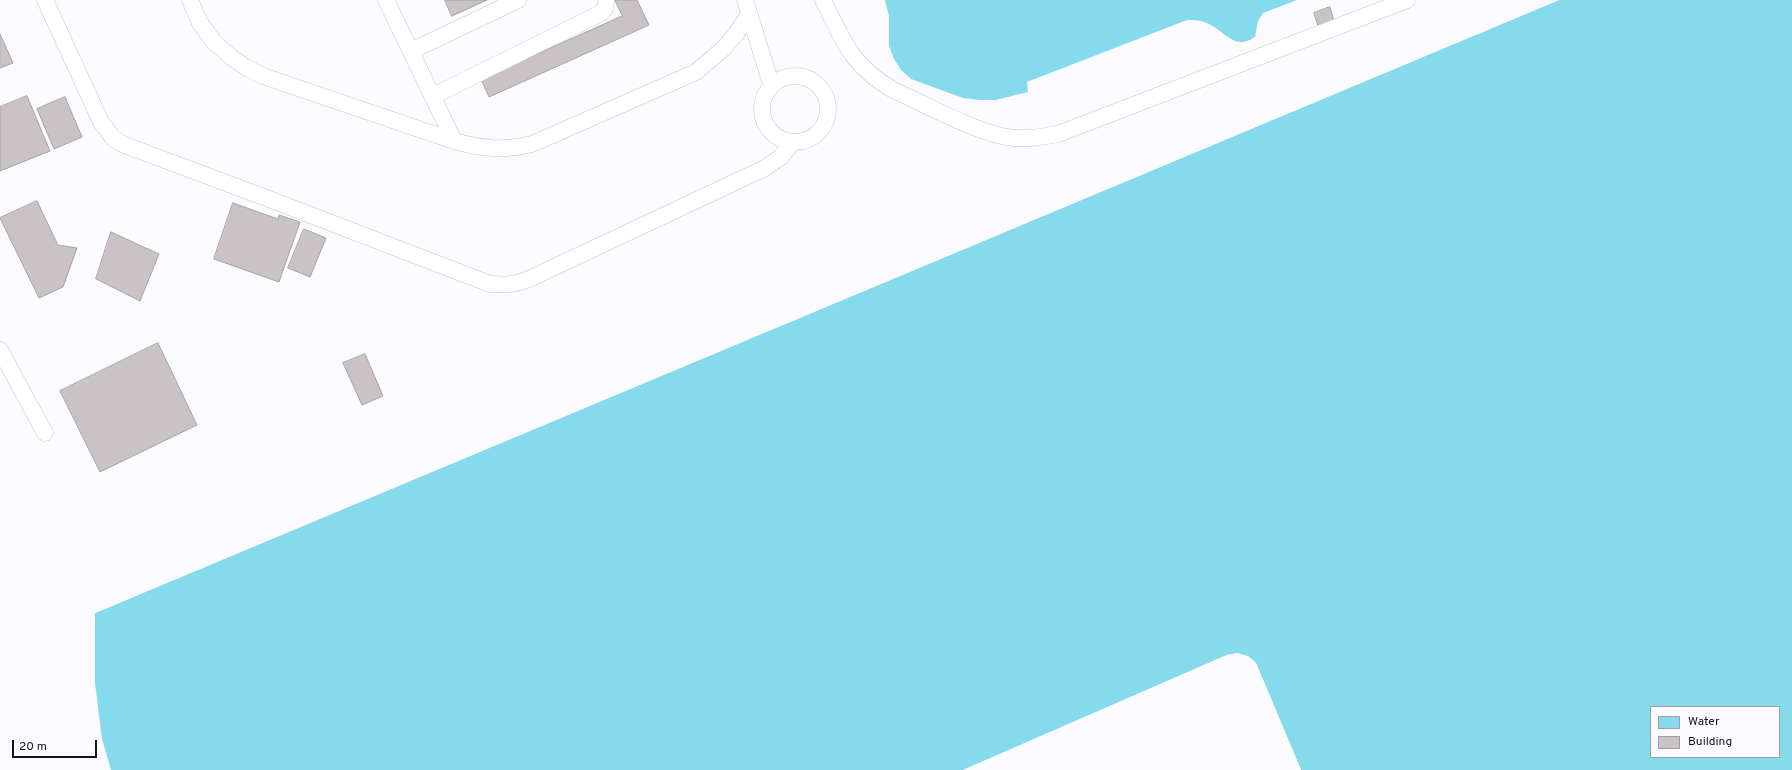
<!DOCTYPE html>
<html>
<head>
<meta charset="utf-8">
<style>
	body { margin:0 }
	#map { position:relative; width:1792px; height:770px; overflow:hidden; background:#fbfbff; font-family:Overpass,sans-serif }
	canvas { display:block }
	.legend { position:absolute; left:1650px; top:706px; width:130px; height:52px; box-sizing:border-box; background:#fbfbff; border:1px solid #9f9fa2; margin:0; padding:5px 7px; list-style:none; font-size:12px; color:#151517 }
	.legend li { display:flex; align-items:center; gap:8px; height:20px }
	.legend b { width:20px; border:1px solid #9f9fa2 }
	.scale { position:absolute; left:12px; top:740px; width:85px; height:18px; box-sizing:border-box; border:2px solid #151517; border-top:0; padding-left:5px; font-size:12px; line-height:14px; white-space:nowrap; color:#151517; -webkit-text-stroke:3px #fbfbff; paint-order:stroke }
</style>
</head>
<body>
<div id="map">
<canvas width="1792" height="770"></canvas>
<ul class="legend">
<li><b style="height:11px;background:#85dbec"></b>Water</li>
<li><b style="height:11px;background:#cac3c5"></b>Building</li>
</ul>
<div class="scale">20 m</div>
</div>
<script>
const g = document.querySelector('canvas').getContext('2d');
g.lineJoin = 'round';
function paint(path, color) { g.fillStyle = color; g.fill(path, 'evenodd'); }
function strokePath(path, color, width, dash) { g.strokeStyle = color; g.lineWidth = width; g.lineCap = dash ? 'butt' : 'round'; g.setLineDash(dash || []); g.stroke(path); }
const water = new Path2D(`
	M885 0H1297L1263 13 1258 21 1255 37C1235 51 1225 32 1209 24 1202 20 1195 20 1187 20L1027 82 1028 92 996 100H979L963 98 911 79 901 70 894 59 889 46V16Z
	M1559 0H1792V770H1301L1256 663C1246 655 1239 653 1227 655L963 770H111L102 739 95 683V613ZM1651 707H1779V757H1651Z`);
const pier = new Path2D(`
	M1554 0H1559L95 613V611Z
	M1237 653 1248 656 1256 663 1301 770H1299L1254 664 1247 658 1237 655 1227 657 968 770H963L1227 655Z`);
const building = new Path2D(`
	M445 0H487L452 16Z
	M615 0H637L649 25 489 97 481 79 622 16Z
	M1330 7 1334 21 1318 26 1314 13Z
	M0 34 13 63 0 68Z
	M27 96 50 151 0 171V107Z
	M65 97 82 137 54 149 37 109Z
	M37 201 58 245 77 248 63 287 39 298 0 218Z
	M233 203 278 219 279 215 300 222 279 282 214 259Z
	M304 229 326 238 310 277 288 268Z
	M111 232 159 254 140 301 96 279Z
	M158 343 197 425 100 472 60 391Z
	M365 354 383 396 362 405 343 363Z`);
const service = new Path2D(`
	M45 0 101 122 113 138 122 144 269 199 490 284C504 285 515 285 529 279L765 168 781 157 792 143
	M190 0 200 23 214 42 231 57 247 68 263 76 454 141C483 149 503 151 532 144L696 72 724 48 736 34 749 14
	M386 0 454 141
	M745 0 771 84
	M823 0C844 42 851 65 893 90 927 105 971 130 1006 137 1024 140 1041 137 1058 134L1407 0
	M411 51 518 0
	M762 109a33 33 0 1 1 66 0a33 33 0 1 1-66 0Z
	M433 96 601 13 605 9 606 0
	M0 350 45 433`);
paint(water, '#85dbec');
paint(pier, '#fbfbff');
paint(building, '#cac3c5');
strokePath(building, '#a8a2a3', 1);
strokePath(service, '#c3c4ca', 17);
strokePath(service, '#fff', 16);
</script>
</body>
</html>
